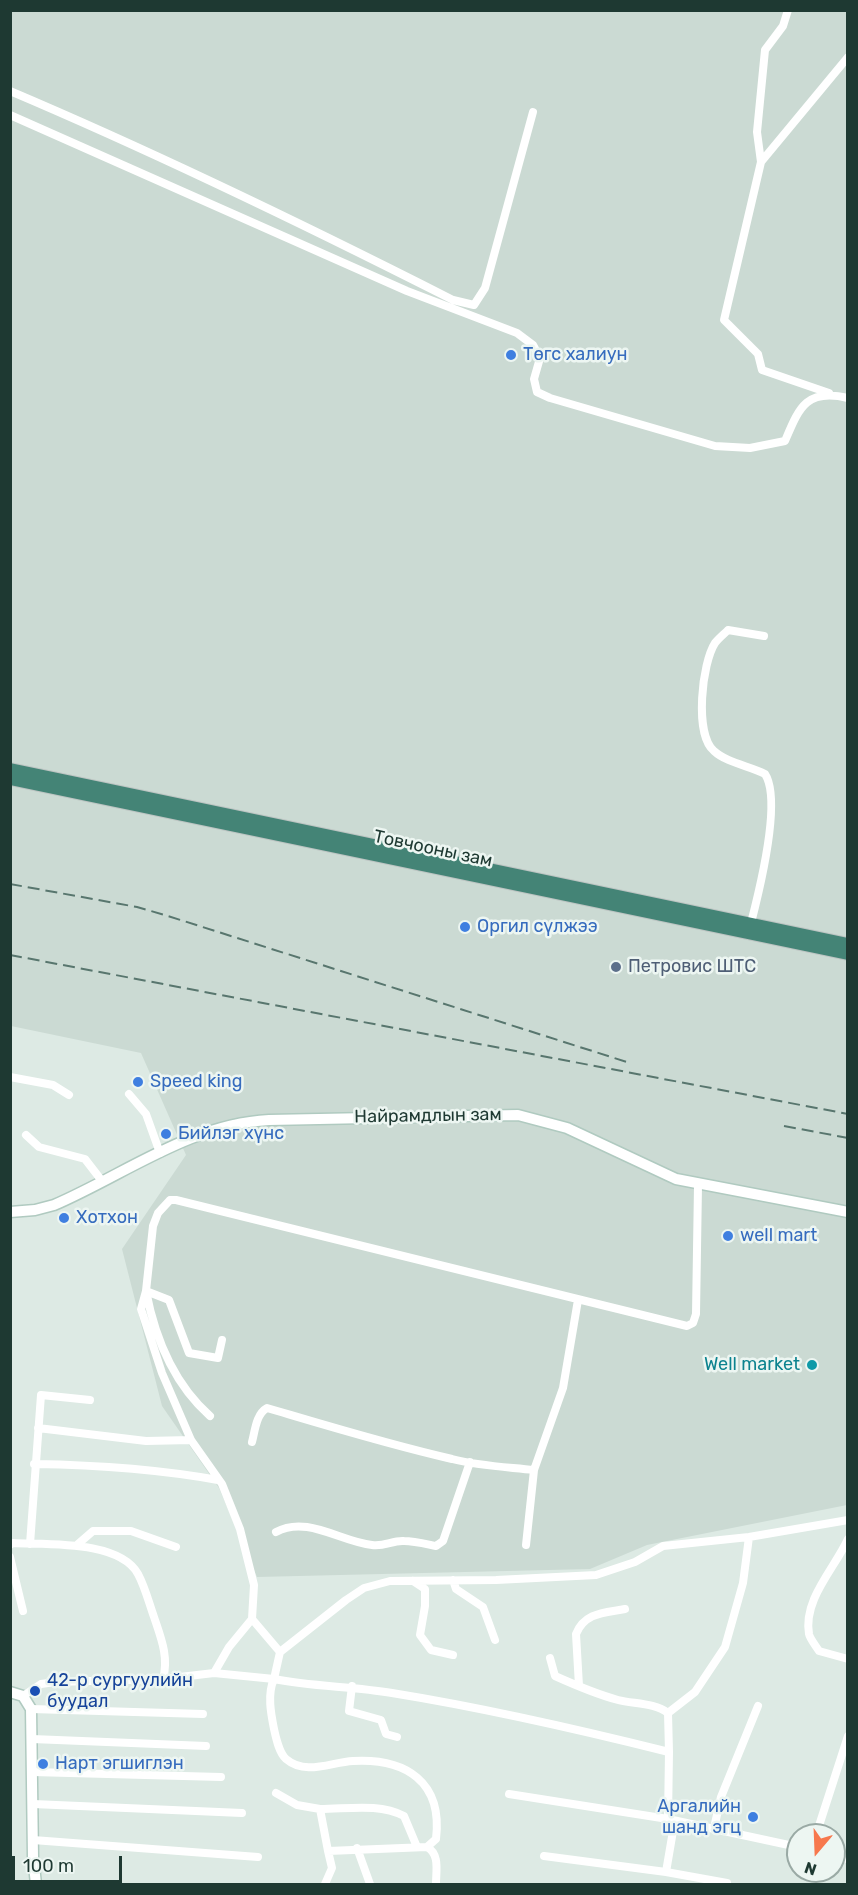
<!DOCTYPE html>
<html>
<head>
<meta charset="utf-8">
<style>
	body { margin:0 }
	#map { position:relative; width:858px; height:1895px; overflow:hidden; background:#ddeae4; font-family:Rubik,sans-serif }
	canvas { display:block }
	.frame { position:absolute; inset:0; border:12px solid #1e3932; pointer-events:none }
	.north { position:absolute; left:786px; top:1823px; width:60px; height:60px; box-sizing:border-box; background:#edf6f2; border:2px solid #9aaaa5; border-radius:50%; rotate:199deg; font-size:16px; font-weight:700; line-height:24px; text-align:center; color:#1e3932 }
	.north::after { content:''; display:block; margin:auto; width:21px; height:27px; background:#f7784d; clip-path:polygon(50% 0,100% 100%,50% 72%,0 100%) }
	.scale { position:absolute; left:12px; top:1856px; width:110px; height:27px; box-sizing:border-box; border:3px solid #1e3932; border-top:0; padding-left:8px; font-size:18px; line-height:21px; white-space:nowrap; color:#1e3932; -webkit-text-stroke:4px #edf6f2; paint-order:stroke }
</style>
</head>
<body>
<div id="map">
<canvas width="858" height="1895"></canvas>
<div class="frame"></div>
<div class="north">N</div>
<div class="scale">100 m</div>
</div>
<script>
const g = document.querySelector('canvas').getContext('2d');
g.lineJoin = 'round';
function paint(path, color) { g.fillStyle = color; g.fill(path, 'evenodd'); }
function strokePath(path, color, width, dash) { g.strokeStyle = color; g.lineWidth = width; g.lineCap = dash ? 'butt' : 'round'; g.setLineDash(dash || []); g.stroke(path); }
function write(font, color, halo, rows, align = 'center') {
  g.font = font + ' Rubik,sans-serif'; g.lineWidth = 5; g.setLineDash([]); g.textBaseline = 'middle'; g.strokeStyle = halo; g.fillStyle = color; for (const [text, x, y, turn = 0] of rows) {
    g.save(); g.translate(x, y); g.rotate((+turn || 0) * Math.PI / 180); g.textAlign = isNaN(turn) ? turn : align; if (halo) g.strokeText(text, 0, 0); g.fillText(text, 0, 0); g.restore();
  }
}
const built = new Path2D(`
	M11 11H847V1505L647 1545 590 1569 257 1577 219 1488 162 1406 122 1249 186 1155 141 1053 11 1026Z`);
const minor = new Path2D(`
	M10 91C161 155 307 226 453 300L474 305 485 288 533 112
	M10 115 407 291 517 333 533 345 540 358 534 379 537 392 550 398 715 446 750 448 785 441C799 408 806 388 848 398
	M761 162 757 132 765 50 783 26 788 10
	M829 393 762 370 758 354 724 320 761 162 848 57
	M751 923C759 892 782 800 765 774 750 766 727 763 714 751 694 734 702 663 715 643 718 639 724 634 728 630L764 636
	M10 1077 53 1085 69 1095
	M129 1094 146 1114 160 1153
	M26 1135 39 1147 85 1159 102 1181
	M698 1185 696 1314 693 1323 687 1326 176 1200H170L158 1213 153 1226 146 1291 141 1309 162 1373 191 1440 222 1484 240 1529 254 1585 252 1619 280 1652 274 1679C313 1687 353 1686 392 1693 485 1708 577 1729 669 1752L668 1819 798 1847
	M210 1416C174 1384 155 1338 146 1291L169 1300 189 1353 218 1358 222 1340
	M38 1428 146 1441 191 1440
	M252 1442C255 1431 256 1414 267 1408 328 1426 390 1445 452 1459 479 1466 507 1467 534 1470L526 1545
	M34 1464C97 1465 157 1469 218 1480
	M534 1470 563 1388 578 1300
	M276 1532C307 1515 341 1542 372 1545 384 1547 393 1540 404 1541 414 1541 426 1544 436 1546L443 1541 470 1462
	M848 1539C835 1568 803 1599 809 1634 810 1639 816 1646 819 1651L848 1659
	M30 1544 41 1395 90 1400
	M78 1544 93 1531H131L176 1547
	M10 1545 13 1543C46 1545 119 1540 138 1574 145 1587 149 1603 154 1617 161 1638 169 1657 163 1679L55 1682 41 1684 23 1696
	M10 1557 23 1611
	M453 1580 456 1589 483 1607 495 1640
	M413 1581 425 1589V1606L420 1635 431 1650 453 1655
	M280 1652 346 1600 364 1588 390 1581 496 1580 596 1575 635 1562 663 1546 749 1537 848 1520
	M550 1658 555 1676C575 1685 596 1694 618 1700 634 1704 655 1703 668 1713L669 1752
	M214 1673 274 1679C267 1694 271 1714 274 1729 276 1738 279 1753 286 1759 306 1776 331 1762 353 1761 406 1758 443 1782 436 1839L427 1847
	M163 1679 214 1673 229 1647 252 1619
	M352 1686 349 1711 381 1720 386 1734 397 1737
	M579 1686 576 1634C585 1612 605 1613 625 1609
	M31 1709 203 1714
	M668 1713 695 1692 725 1647 743 1583 749 1537
	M32 1739 206 1746
	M32 1772 221 1777
	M276 1793 297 1805 320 1809 328 1851
	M509 1794 668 1819 674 1825 666 1872 544 1856
	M33 1804 242 1813
	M320 1809C348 1809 379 1803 404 1816L417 1847
	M714 1828 721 1797 758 1706
	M816 1835 848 1736
	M33 1840 258 1857
	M357 1848 370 1884
	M834 1857 848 1859
	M666 1872 727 1883
	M325 1884 332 1868 328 1851 427 1847C440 1854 436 1871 436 1884`);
const secondary = new Path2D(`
	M10 1212 35 1210 54 1205C124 1175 190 1124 269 1120L518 1115 567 1128 676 1179 848 1212
	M10 1692 23 1696 31 1709 33 1857 36 1884`);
const trunk = new Path2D(`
	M10 769 848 944
	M10 779 848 954`);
const rail = new Path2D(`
	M10 884 137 907 168 916 630 1063
	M10 955 848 1114
	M784 1126 848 1138`);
const markers = [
	[511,355,6,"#3f7fe0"],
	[465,927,6,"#3f7fe0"],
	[616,967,6,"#5c6f8a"],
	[138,1082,6,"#3f7fe0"],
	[166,1134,6,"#3f7fe0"],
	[64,1218,6,"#3f7fe0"],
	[728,1236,6,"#3f7fe0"],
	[812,1365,6,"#0f9aa8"],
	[35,1691,6,"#1a4fb4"],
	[43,1764,6,"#3f7fe0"],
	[753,1817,6,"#3f7fe0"]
];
const shopNames = [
	["Төгс халиун",523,355],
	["Оргил сүлжээ",477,927],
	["Speed king",150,1082],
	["Бийлэг хүнс",178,1134],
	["Хотхон",76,1218],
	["well mart",740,1236],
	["Нарт эгшиглэн",55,1764],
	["Аргалийн",741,1807,"right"],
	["шанд эгц",741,1828,"right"]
];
const streetNames = [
	["Товчооны зам",433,849,12],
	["Найрамдлын зам",428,1116,-1]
];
const serviceNames = [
	["Петровис ШТС",628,967]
];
const cultureNames = [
	["Well market",800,1365]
];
const transitNames = [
	["42-р сургуулийн",47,1681],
	["буудал",47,1702]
];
paint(built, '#cbdad3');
strokePath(secondary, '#b0cac0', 13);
strokePath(trunk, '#bcc4c2', 14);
strokePath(minor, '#fff', 8);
strokePath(secondary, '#fff', 10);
strokePath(trunk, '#448476', 12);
strokePath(rail, '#58766e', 2, [12, 6]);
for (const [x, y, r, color] of markers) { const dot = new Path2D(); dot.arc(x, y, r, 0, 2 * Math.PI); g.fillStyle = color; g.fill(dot); strokePath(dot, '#edf6f2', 2); }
write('18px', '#366cbe', '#edf6f2', shopNames, 'left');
write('18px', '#1e3932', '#edf6f2', streetNames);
write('18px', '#4e5e75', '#edf6f2', serviceNames, 'left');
write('18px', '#0d838f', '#edf6f2', cultureNames, 'right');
write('18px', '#164399', '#edf6f2', transitNames, 'left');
</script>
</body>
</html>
